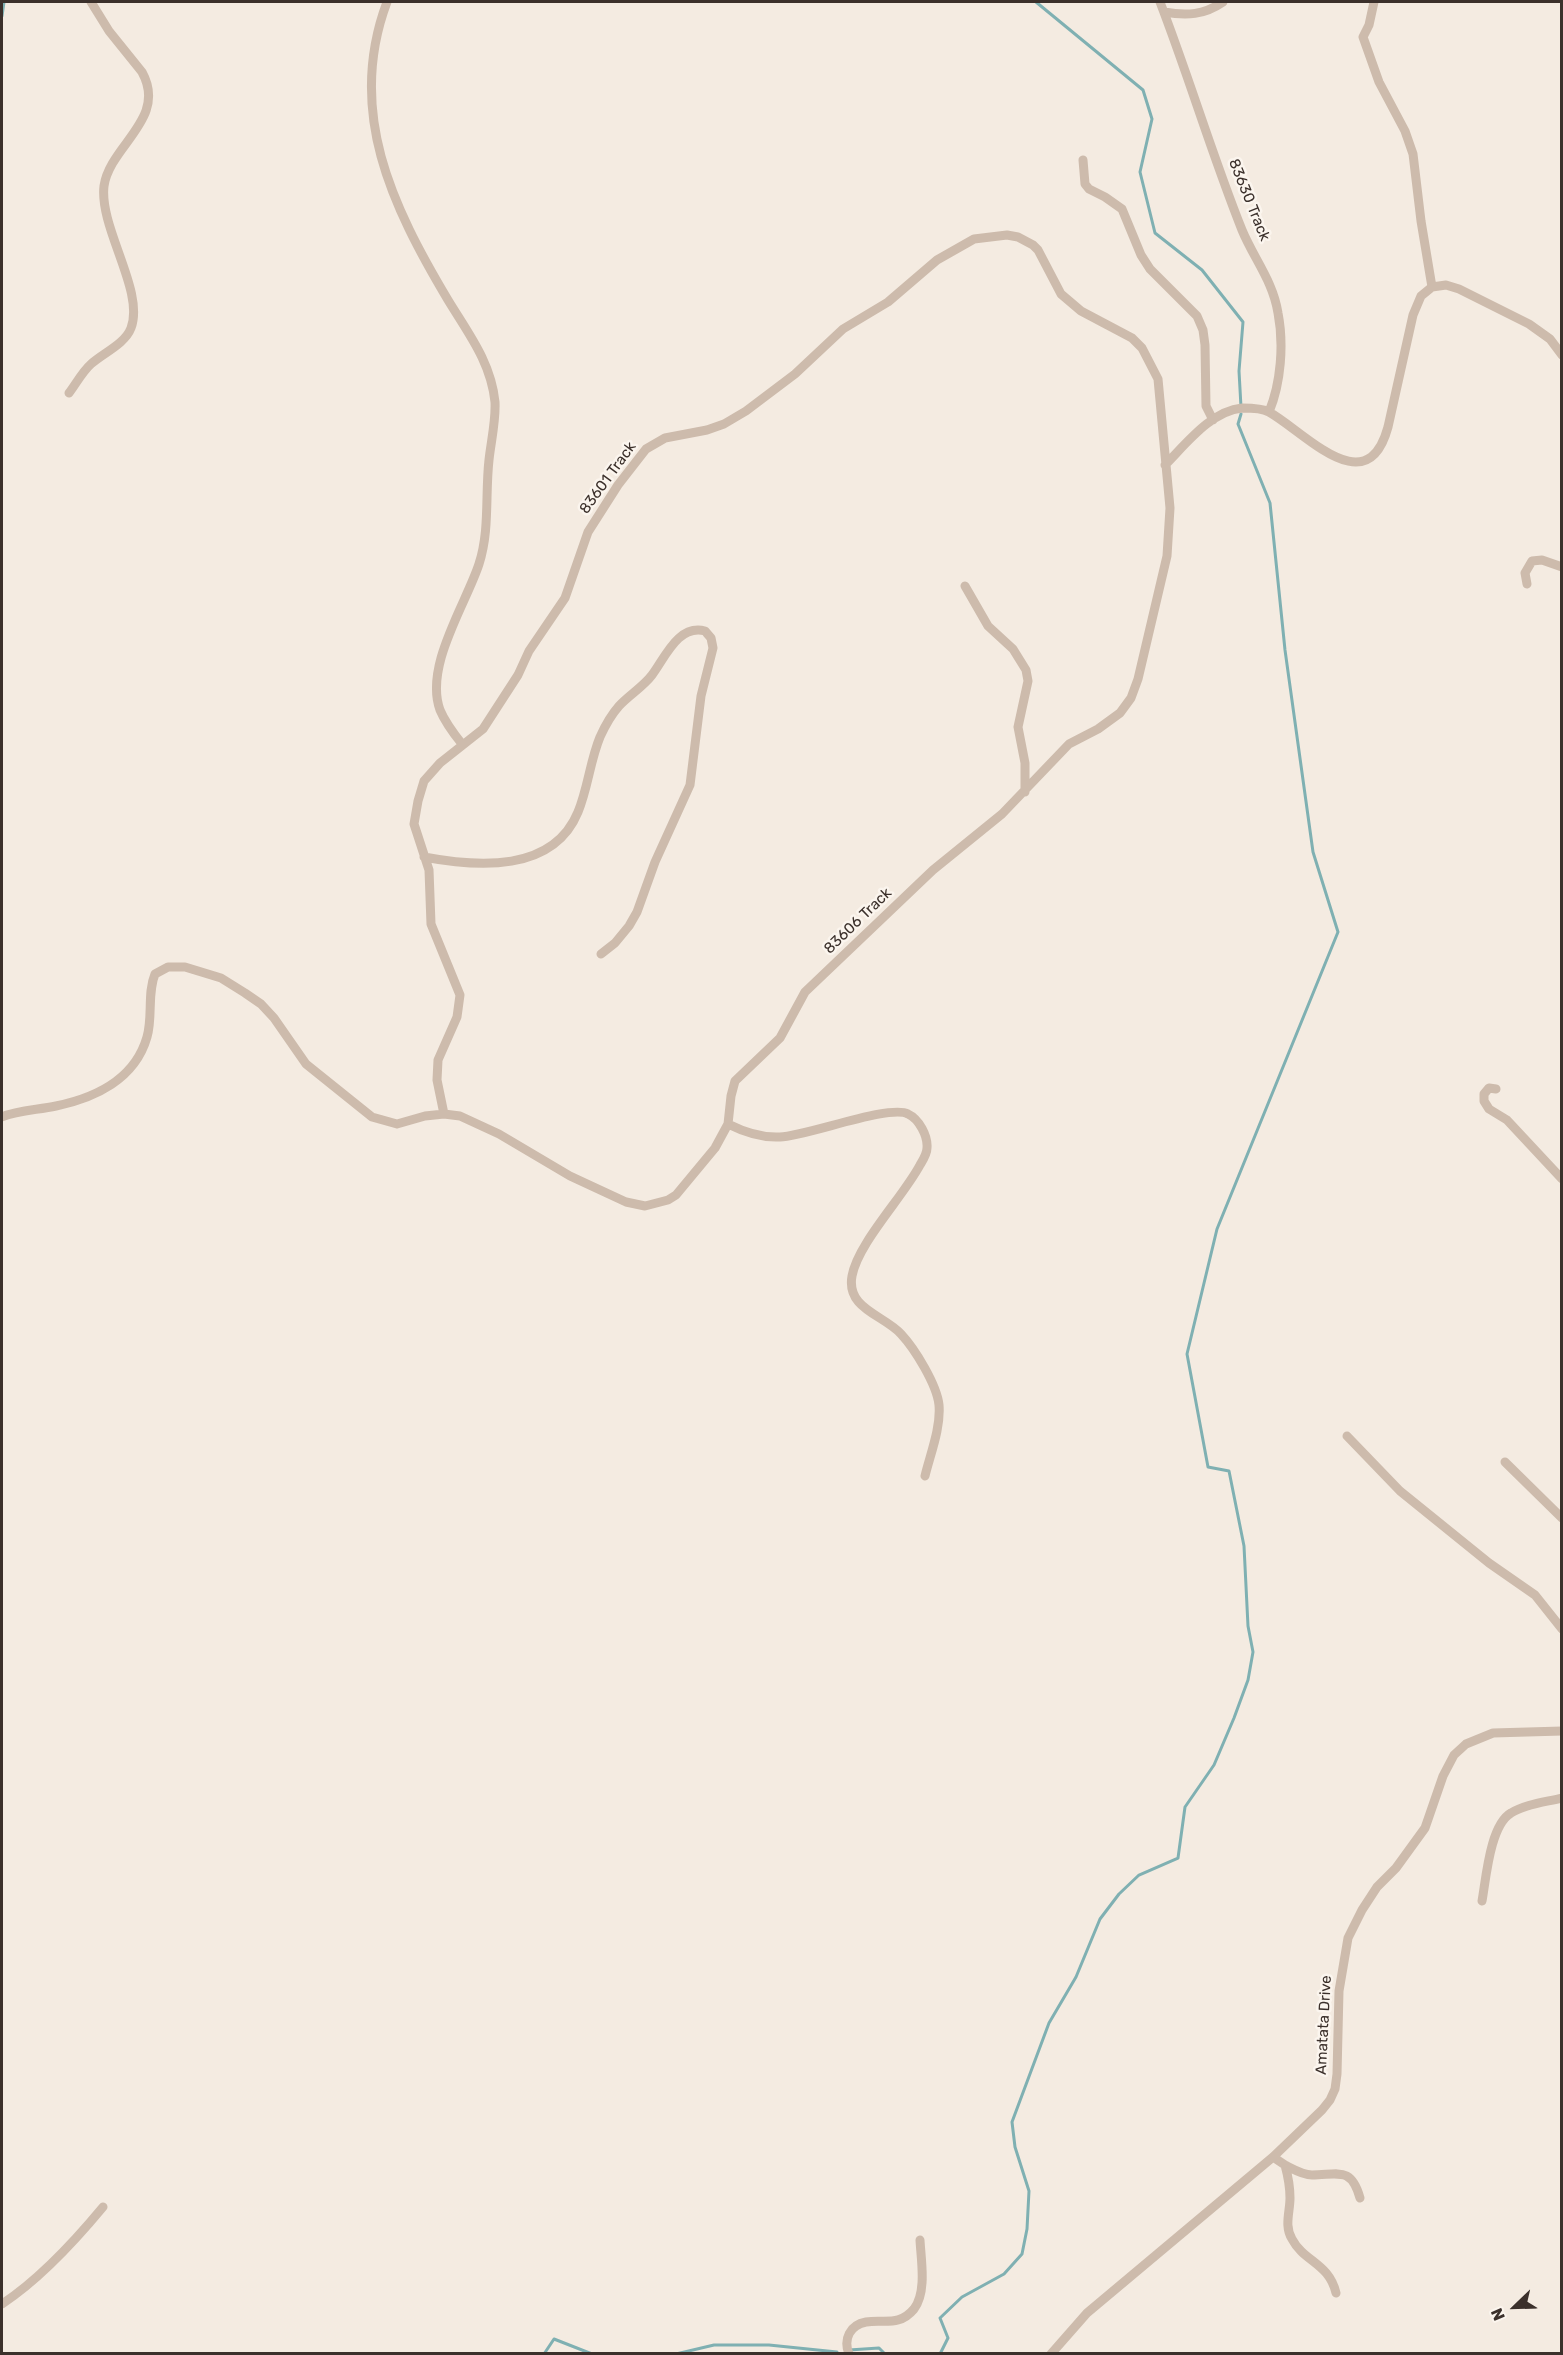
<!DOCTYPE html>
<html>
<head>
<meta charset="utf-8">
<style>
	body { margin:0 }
	#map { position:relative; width:1563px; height:2355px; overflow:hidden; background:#f4ebe1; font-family:Rubik,sans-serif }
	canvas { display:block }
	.frame { position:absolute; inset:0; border:3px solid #3b302b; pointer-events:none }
	.north { position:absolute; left:1485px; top:2277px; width:60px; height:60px; -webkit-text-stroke:4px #fbf5ee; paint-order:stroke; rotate:247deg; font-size:16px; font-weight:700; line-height:24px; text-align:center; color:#3b302b }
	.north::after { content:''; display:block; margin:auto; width:21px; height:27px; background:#3b302b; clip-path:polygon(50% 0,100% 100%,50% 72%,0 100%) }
</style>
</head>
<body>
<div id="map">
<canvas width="1563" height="2355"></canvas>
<div class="frame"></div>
<div class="north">N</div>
</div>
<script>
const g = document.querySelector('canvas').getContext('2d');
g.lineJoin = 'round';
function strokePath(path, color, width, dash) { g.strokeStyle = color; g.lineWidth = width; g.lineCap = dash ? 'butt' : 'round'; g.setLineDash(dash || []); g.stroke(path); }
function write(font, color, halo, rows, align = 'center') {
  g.font = font + ' Rubik,sans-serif'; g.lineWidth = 5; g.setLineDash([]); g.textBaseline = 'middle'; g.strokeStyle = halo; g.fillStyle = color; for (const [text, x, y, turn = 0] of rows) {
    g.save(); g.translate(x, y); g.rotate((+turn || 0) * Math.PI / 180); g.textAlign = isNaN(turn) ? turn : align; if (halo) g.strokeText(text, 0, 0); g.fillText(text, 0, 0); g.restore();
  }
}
const stream = new Path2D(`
	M1036 2 1143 90 1152 119 1140 172 1155 233 1202 270 1243 322 1239 371 1241 407
	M2 16 4 2
	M849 2350 879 2348 885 2354
	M544 2354 554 2339 592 2354
	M676 2354 714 2345H769L837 2352
	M940 2354 948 2338 940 2318 962 2297 1004 2274 1022 2254 1027 2229 1029 2191 1015 2147 1012 2122 1049 2023 1076 1977 1100 1919 1119 1894 1139 1875 1178 1858 1185 1807 1214 1765 1234 1718 1248 1680 1253 1652 1248 1626 1244 1546 1229 1471 1208 1467 1187 1354 1217 1229 1338 932 1313 852 1285 650 1270 503 1238 424 1241 414`);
const minor = new Path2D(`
	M387 2C346 111 392 206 448 300 468 333 491 362 495 402 496 421 491 441 489 460 485 495 490 530 479 564 466 604 424 666 440 710 445 722 454 734 462 744
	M1160 2C1189 77 1212 155 1242 230 1254 259 1273 281 1278 313 1284 344 1281 383 1269 412
	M1374 2 1369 25 1363 37 1379 82 1405 131 1413 154 1421 221 1432 287
	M1164 12C1187 16 1204 15 1223 2
	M1083 160 1085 184 1089 189 1105 197 1122 209 1141 255 1150 269 1197 316 1203 330 1205 345 1206 406 1213 420
	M69 393C76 384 82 372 91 364 103 353 125 344 131 328 145 291 99 228 104 186 110 145 168 119 142 72L109 31 91 2
	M1165 465C1186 444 1211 411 1242 408 1251 408 1262 408 1269 412 1306 433 1367 504 1388 427L1413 315 1421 296 1432 287 1446 285 1459 289 1529 324 1550 339 1562 355
	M1527 584 1525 573 1532 561 1542 560 1562 567
	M965 586 988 626 1013 649 1026 670 1028 681 1018 727 1025 763V792
	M424 857C477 867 553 873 578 812 588 788 590 761 600 737 605 726 611 715 619 706 629 695 643 687 652 675 665 658 678 624 705 631L711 638 713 648 701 696 690 785 655 862 637 912 629 926 615 943 601 954
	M1496 1089 1489 1088 1484 1094V1101L1489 1109 1507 1120 1562 1179
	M2 1117C18 1110 38 1110 56 1106 95 1098 135 1079 147 1037 153 1017 147 993 155 974L168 967H185L221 978 245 993 261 1004 274 1018 306 1064 372 1117 397 1124 425 1116 444 1114 460 1116 499 1134 570 1176 626 1202 645 1206 668 1200 676 1195 715 1148 728 1124 731 1096 735 1081 780 1038 805 992 933 870 1002 814 1069 744 1098 729 1120 713 1131 698 1138 679 1167 556 1170 508 1158 379 1142 348 1132 338 1081 311 1061 294 1038 250 1033 245 1018 237 1007 235 974 239 937 260 888 302 843 329 795 374 746 411 724 424 707 430 665 438 646 449 618 485 588 532 565 598 529 651 518 675 483 729 440 763 424 781 418 801 414 824 429 870 431 924 460 995 457 1017 438 1060 437 1080 444 1114
	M728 1124C744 1132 762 1138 780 1137 807 1136 890 1104 908 1114 919 1119 928 1136 927 1148 927 1154 923 1160 920 1165 903 1197 858 1243 852 1276 846 1309 884 1315 901 1334 915 1349 937 1385 939 1405 941 1428 930 1455 925 1476
	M1347 1436 1400 1491 1489 1563 1535 1595 1562 1629
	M1505 1462 1562 1518
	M1482 1901C1486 1879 1490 1825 1511 1813 1525 1804 1546 1802 1562 1798
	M1273 2157 1285 2165C1288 2176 1290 2186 1290 2198 1290 2212 1284 2226 1292 2239 1304 2262 1329 2263 1336 2293
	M1285 2165C1293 2169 1303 2175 1312 2175 1338 2175 1351 2166 1360 2198
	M2 2304C40 2279 74 2242 103 2207
	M849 2354C843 2339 850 2325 866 2322 884 2319 899 2327 914 2309 927 2292 921 2260 920 2240
	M1051 2354 1087 2313 1273 2157 1322 2110 1330 2100 1335 2089 1337 2074 1339 1991 1348 1938 1362 1910 1377 1887 1396 1868 1425 1828 1443 1776 1454 1755 1466 1744 1493 1733 1562 1731`);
const streetNames = [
	["83630 Track",1249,200,68],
	["83601 Track",608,478,-54],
	["83606 Track",858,921,-44],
	["Amatata Drive",1324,2025,-87]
];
strokePath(stream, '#7fb0b2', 3);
strokePath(minor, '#cdbbac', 9);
write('15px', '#3b302b', '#fbf5ee', streetNames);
</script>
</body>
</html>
